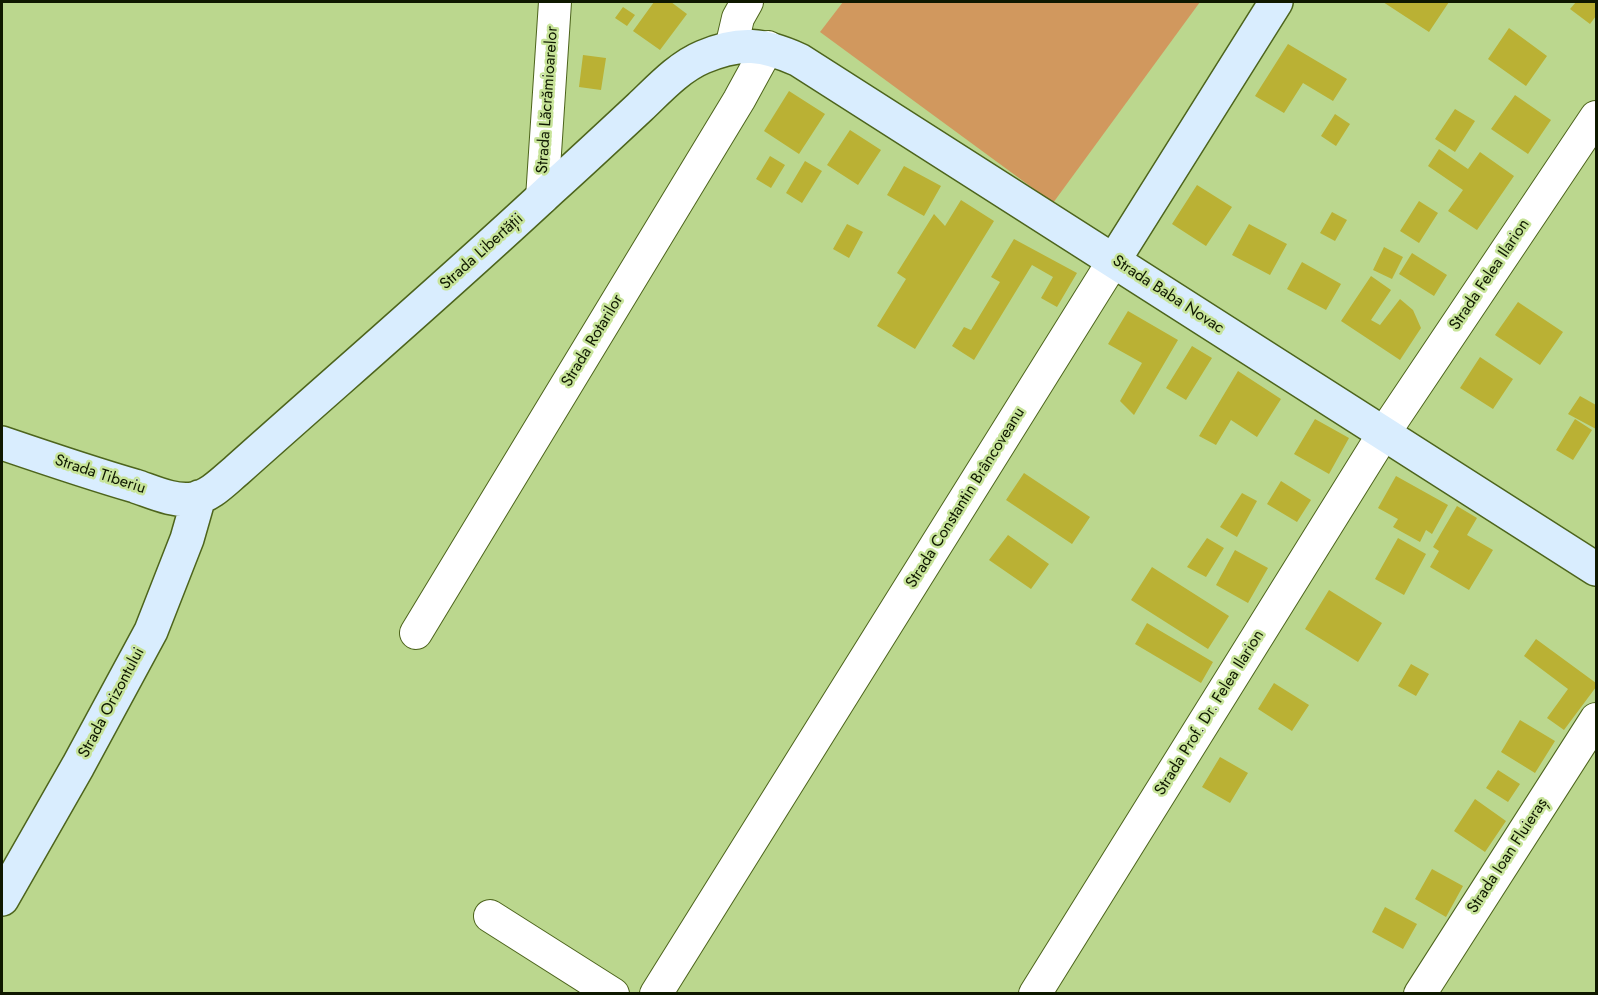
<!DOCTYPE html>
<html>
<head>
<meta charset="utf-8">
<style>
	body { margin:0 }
	#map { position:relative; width:1598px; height:995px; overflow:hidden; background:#bbd78e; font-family:Jost,sans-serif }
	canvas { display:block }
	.frame { position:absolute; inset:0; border:3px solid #0f1800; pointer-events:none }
</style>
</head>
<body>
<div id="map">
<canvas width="1598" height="995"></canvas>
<div class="frame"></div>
</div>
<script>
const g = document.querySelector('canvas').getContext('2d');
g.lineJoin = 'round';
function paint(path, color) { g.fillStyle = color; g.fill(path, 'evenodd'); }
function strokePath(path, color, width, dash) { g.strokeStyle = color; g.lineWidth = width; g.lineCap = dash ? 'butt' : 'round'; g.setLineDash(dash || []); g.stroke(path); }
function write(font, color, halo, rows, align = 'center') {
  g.font = font + ' Jost,sans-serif'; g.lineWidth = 5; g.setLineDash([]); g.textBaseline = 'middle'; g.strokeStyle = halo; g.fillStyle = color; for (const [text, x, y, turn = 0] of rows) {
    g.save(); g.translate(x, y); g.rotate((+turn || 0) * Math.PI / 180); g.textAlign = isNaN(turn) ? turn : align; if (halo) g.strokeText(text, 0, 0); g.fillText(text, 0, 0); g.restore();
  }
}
const green = new Path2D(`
	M843 2H1200L1053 203 820 32Z`);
const building = new Path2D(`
	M654 2H671L687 14 660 50 633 31Z
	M1383 2H1449L1429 32Z
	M1576 2H1596V16L1590 24 1570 9Z
	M623 7 635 15 627 26 615 18Z
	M1509 28 1547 56 1526 86 1488 59Z
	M1288 44 1347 79 1333 101 1303 83 1284 113 1255 96Z
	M583 55 606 58 601 90 579 87Z
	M789 91 825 114 799 154 764 131Z
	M1515 95 1551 120 1528 154 1491 129Z
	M1455 109 1475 121 1455 152 1435 139Z
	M1335 114 1350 124 1336 146 1321 136Z
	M850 130 881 150 858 185 827 165Z
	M1439 149 1468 169 1480 152 1514 176 1477 230 1448 211 1463 190 1428 166Z
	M770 156 785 165 771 188 756 179Z
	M805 161 822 171 802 203 786 193Z
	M904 166 941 186 924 216 887 195Z
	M1197 185 1232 207 1206 246 1172 224Z
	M961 200 994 221 915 349 877 326 906 279 897 273 934 214 945 226Z
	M1419 201 1438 213 1419 243 1400 231Z
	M1332 212 1347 220 1335 241 1320 233Z
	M847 224 863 232 849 258 833 249Z
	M1249 224 1287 244 1270 275 1232 255Z
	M1014 239 1077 273 1057 307 1041 298 1053 277 1032 265 974 360 952 346 964 327 971 330 1000 282 991 277Z
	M1384 247 1403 257 1392 279 1373 270Z
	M1412 253 1447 275 1434 296 1399 274Z
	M1302 262 1341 284 1326 310 1287 289Z
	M1371 276 1391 290 1371 320 1380 325 1400 299 1413 310 1421 328 1400 360 1341 321Z
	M1518 302 1563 332 1540 365 1495 335Z
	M1128 311 1178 340 1134 415 1120 401 1142 363 1108 344Z
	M1192 346 1212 358 1186 400 1166 388Z
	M1480 357 1513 379 1493 409 1460 388Z
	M1238 371 1281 399 1257 437 1231 420 1216 445 1199 436Z
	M1580 396 1596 405V429L1568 414Z
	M1315 419 1349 438 1329 474 1294 454Z
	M1575 419 1592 430 1573 460 1556 450Z
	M1024 473 1090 517 1072 544 1006 500Z
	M1396 476 1448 505 1432 534 1426 530 1420 542 1393 527 1398 519 1378 508Z
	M1281 481 1311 500 1297 522 1267 504Z
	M1242 493 1257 501 1237 537 1220 527Z
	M1457 506 1477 518 1467 535 1493 550 1469 590 1430 567 1439 551 1433 547Z
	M1008 535 1049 564 1031 589 989 560Z
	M1207 538 1224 548 1206 577 1187 567Z
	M1398 538 1426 554 1404 595 1375 579Z
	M1235 550 1268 568 1248 603 1216 585Z
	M1152 567 1229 616 1208 649 1131 600Z
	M1329 590 1382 623 1358 662 1305 629Z
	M1147 623 1213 662 1201 683 1135 644Z
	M1536 639 1596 683V687L1564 730 1547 718 1568 689 1524 656Z
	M1411 664 1429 674 1416 696 1398 686Z
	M1274 683 1309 705 1292 731 1258 709Z
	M1520 720 1555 741 1535 773 1501 752Z
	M1220 757 1248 773 1230 803 1202 787Z
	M1498 770 1520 784 1508 802 1486 788Z
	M1475 799 1506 821 1485 852 1454 831Z
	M1432 869 1463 886 1446 917 1415 899Z
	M1385 907 1417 924 1403 949 1372 932Z`);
const street = new Path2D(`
	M731 48 738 18 747 2
	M542 198 555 2
	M416 633 739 100 768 47
	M490 916 613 994
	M656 994 1114 260
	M1035 994 1384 433 1596 117
	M1420 994 1596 719`);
const secondary = new Path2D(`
	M1114 260 1276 2
	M2 443C46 458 90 473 135 486 153 492 174 502 193 499 210 496 223 482 236 471 340 378 447 286 550 190 580 163 610 135 640 107 659 89 679 67 703 57 740 41 764 44 799 60L1596 569
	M2 899 78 766 151 631 187 539 199 497`);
const streetNames = [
	["Strada Lăcrămioarelor",548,100,-86],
	["Strada Libertății",482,252,-42],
	["Strada Felea Ilarion",1490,275,-56],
	["Strada Baba Novac",1168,295,33],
	["Strada Rotarilor",593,341,-59],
	["Strada Tiberiu",100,475,18],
	["Strada Constantin Brâncoveanu",966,498,-58],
	["Strada Orizontului",112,703,-62],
	["Strada Prof. Dr. Felea Ilarion",1210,713,-58],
	["Strada Ioan Fluieraș",1508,856,-57]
];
paint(green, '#d1985e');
paint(building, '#bab134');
strokePath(street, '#4d641c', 34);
strokePath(secondary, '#4d641c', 36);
strokePath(street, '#fff', 32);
strokePath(secondary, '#d9edfe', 33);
write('16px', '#0f1800', '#c8e49a', streetNames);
</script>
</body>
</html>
